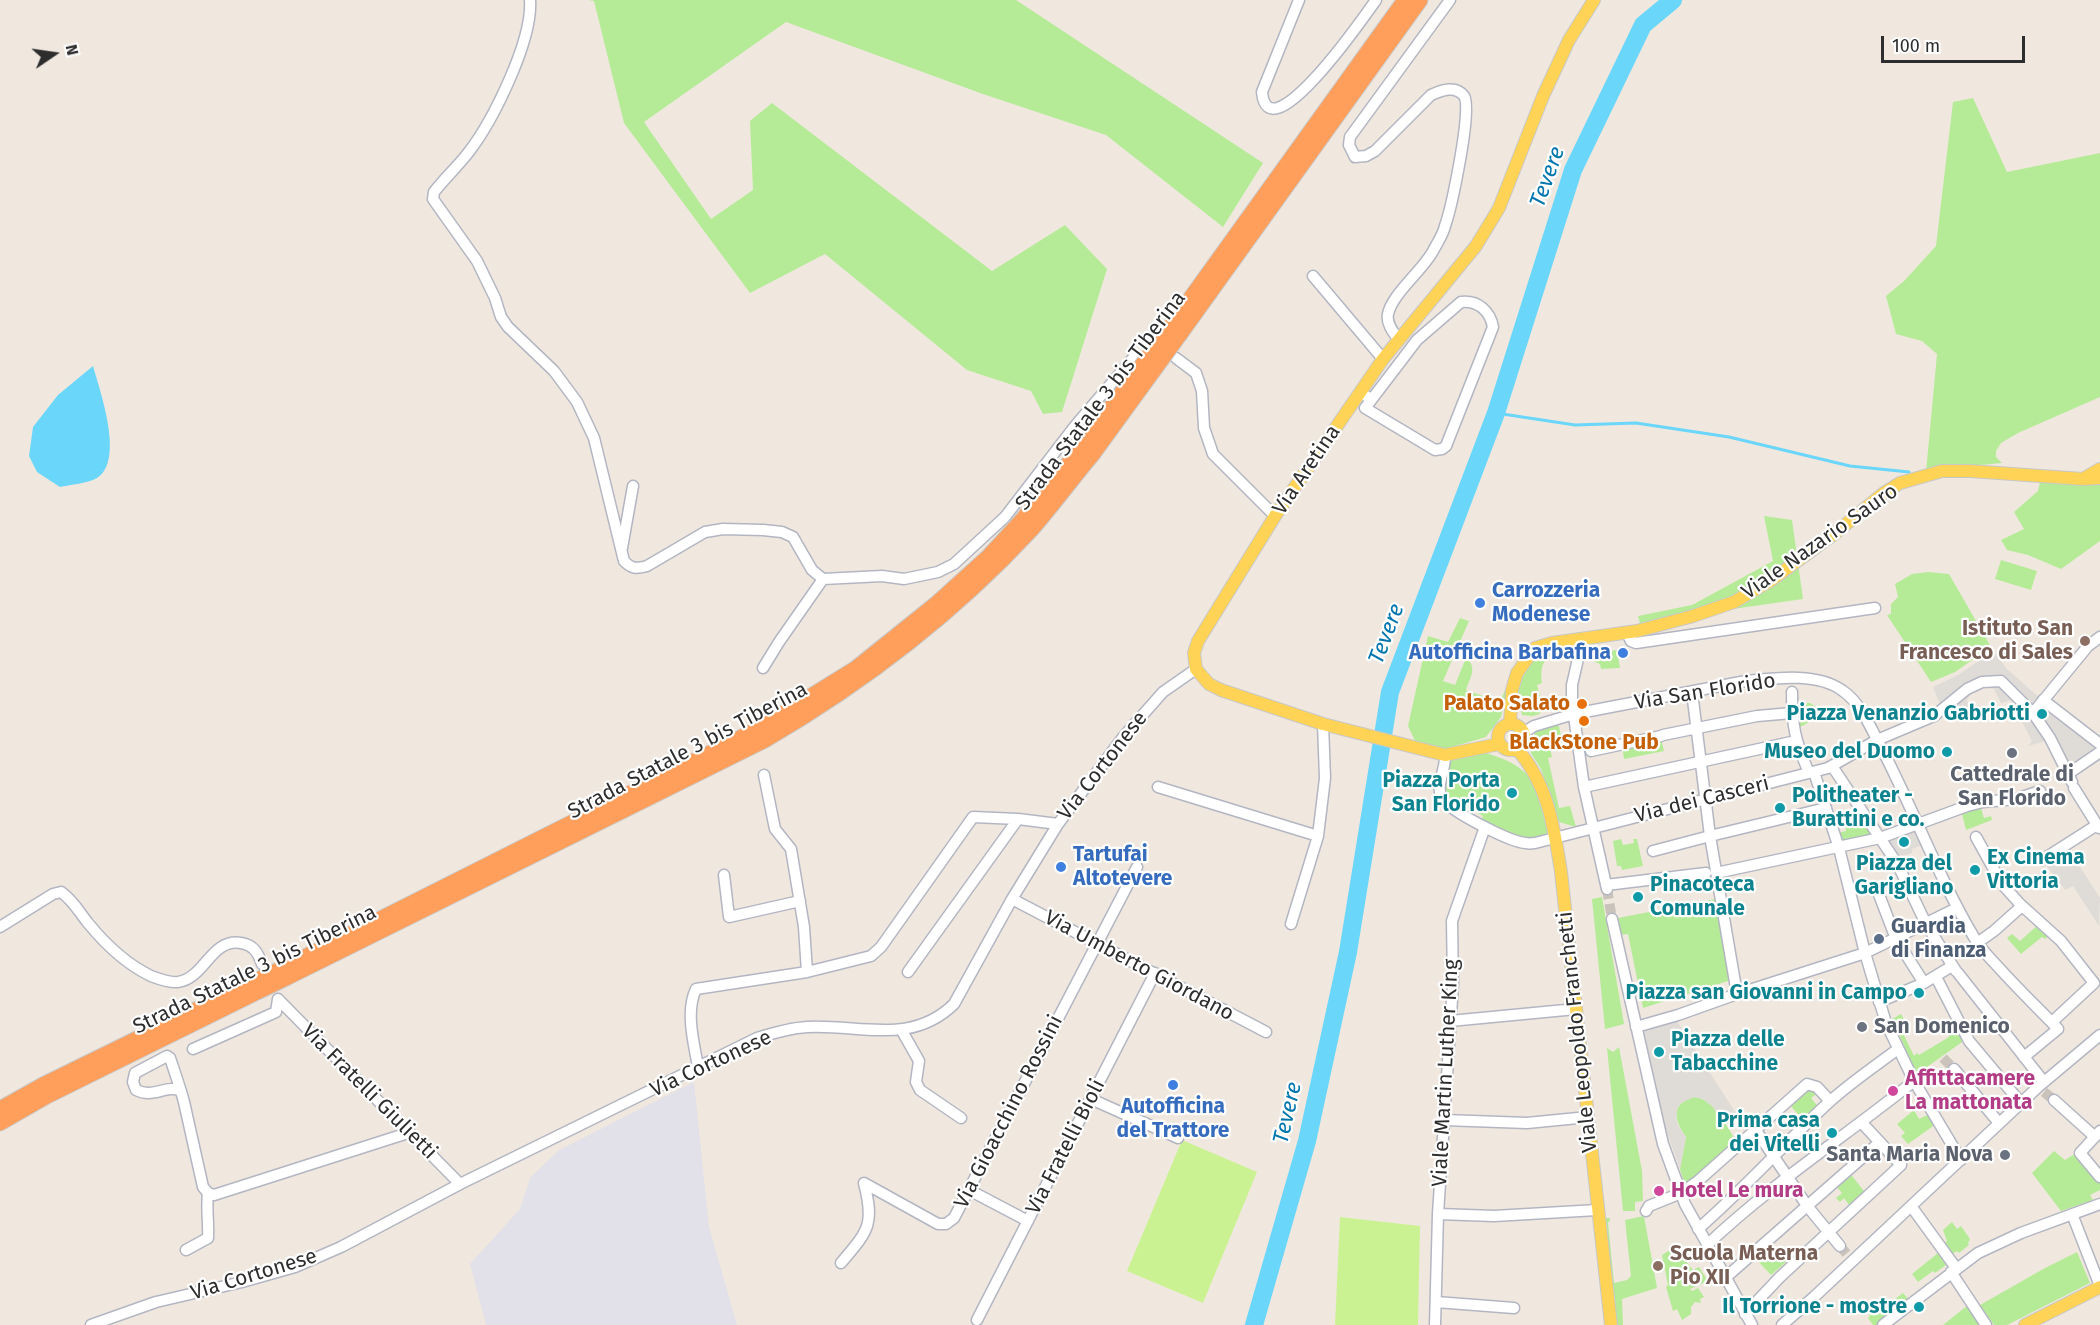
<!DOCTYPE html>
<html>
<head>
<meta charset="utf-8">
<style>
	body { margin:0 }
	#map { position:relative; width:2100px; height:1325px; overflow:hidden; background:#f0e8df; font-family:"Fira Sans",sans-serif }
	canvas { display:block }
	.north { position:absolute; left:24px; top:24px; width:60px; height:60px; -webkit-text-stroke:4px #fff; paint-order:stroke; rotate:77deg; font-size:16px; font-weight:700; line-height:24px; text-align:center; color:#2d2d2d }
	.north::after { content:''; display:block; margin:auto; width:21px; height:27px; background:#2d2d2d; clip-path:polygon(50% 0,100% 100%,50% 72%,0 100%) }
	.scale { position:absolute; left:1881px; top:36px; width:144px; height:27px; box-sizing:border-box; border:3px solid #2d2d2d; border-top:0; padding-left:8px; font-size:18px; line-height:21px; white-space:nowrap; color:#2d2d2d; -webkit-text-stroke:4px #fff; paint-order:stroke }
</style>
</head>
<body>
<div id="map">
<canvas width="2100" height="1325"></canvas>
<div class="north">N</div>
<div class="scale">100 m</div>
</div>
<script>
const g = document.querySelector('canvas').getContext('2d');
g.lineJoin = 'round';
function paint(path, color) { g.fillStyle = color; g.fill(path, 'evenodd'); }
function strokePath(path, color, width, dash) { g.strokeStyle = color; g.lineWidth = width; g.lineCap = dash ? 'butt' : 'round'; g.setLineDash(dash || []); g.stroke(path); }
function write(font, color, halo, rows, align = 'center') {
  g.font = font + ' "Fira Sans",sans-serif'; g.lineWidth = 4.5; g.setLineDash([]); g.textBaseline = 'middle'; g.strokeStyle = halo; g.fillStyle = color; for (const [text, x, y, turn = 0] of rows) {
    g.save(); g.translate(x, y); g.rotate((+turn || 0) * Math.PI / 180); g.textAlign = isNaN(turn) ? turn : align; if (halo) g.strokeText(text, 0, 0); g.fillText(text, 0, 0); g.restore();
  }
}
const industrial = new Path2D(`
	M694 1082 709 1227 737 1325H486L470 1264 520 1209 530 1178 559 1150Z`);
const green = new Path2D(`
	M589 0H1016L1263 163 1223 227 1106 135 980 93 786 22 644 122 711 219 753 190 750 121 772 103 992 271 1065 225 1107 269 1062 412 1043 414 1031 391 967 370 825 254 750 293 624 123 594 1Z
	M1973 98 2007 172 2100 153V397L2018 433 2001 443 1996 451V457L2002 463 1970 466 1942 471 1925 483 1937 354 1922 341 1896 334 1886 296 1904 281 1936 246 1953 102Z
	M2100 481V541L2061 569 2028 555 2007 550 2001 540 2024 529 2014 512 2038 491 2040 482Z
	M1764 516 1792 520 1803 599 1712 612 1641 627 1638 616 1692 605 1773 561Z
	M2001 560 2037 571 2031 590 1995 579Z
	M1928 572 1949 574 1991 647 1955 672 1931 682 1887 615 1891 614V604L1898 597 1895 584 1912 574Z
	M1460 618 1469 621 1443 681 1455 685 1466 658C1478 667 1470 678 1466 690L1500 702 1505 690H1508L1501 717 1486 737 1445 749 1415 741 1408 726 1428 636 1448 642Z
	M1577 648 1576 652C1553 652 1538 655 1542 683L1537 685 1542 703 1538 706 1540 714 1532 716 1522 715 1517 691 1521 674 1537 655 1552 650Z
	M1617 650 1620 668 1601 669 1600 664 1595 662 1593 653Z
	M1806 703H1810L1816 707 1819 705 1824 712 1804 725 1795 729 1793 711 1805 709Z
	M1558 723 1561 735 1548 738 1552 757 1548 758 1559 808 1570 806 1576 827 1559 822 1541 769 1531 753 1532 740 1536 730Z
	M1661 738 1664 751 1624 759 1622 745Z
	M1484 752C1494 756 1506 759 1515 765 1538 778 1543 809 1549 832 1527 846 1501 830 1481 821L1483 816 1452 798 1450 801 1446 789 1449 758Z
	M1980 805 1984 818 1991 816 1992 820 1966 830 1961 810Z
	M1862 812 1877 835 1841 843 1838 833 1846 831 1845 821Z
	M1621 839 1623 845 1634 843 1633 839H1637L1643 866 1622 870 1621 866H1617L1613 841Z
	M1602 897 1624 1024 1605 1029 1592 899Z
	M1716 899 1731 980 1643 1008 1628 934 1621 935 1618 918Z
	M2039 924 2048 936 2045 939 2042 937 2021 954 2007 938 2012 934 2020 941Z
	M1901 1014 1908 1027 1902 1031 1914 1056 1917 1053 1919 1055 1949 1037V1034L1958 1028 1965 1040 1917 1074 1892 1019Z
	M1619 1047 1642 1171 1643 1201 1635 1202V1211H1623L1607 1048 1613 1052Z
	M1809 1087 1818 1093 1811 1098 1820 1109 1805 1122 1789 1104Z
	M1694 1097C1715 1099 1726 1126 1737 1142L1689 1185 1684 1183 1680 1169 1686 1137C1675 1121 1669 1104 1694 1097Z
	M1914 1110 1919 1119 1929 1114 1936 1124 1908 1144 1901 1136 1905 1133 1897 1124Z
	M2054 1151 2065 1160 2078 1152 2100 1180V1190L2090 1195 2093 1200 2061 1211 2032 1173Z
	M1849 1172 1867 1195 1850 1209 1847 1207 1849 1205 1844 1198 1840 1202 1836 1198 1842 1193 1835 1185Z
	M1644 1216 1657 1288 1622 1299 1623 1325H1615L1603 1218H1610V1221L1608 1222 1614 1283 1627 1280 1631 1276 1625 1220Z
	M1952 1222 1957 1229 1961 1226 1970 1239 1968 1243 1969 1245 1959 1253 1957 1251 1951 1255 1943 1244 1947 1241 1943 1230Z
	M1769 1242 1786 1262 1771 1275 1753 1256Z
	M1670 1250 1673 1257 1682 1256 1693 1270 1699 1267 1708 1281 1690 1289 1692 1291 1698 1288 1704 1297 1700 1299 1701 1303 1695 1302 1691 1307V1314L1682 1320 1677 1309 1673 1311 1666 1287 1668 1285 1662 1255Z
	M2077 1252 2090 1283 2007 1325H1994L1980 1305 2045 1268Z
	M1938 1253 1946 1265 1935 1273 1933 1271 1918 1282 1912 1274Z
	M1903 1293 1909 1300 1877 1325H1873L1868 1318 1870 1316 1867 1312 1874 1306 1879 1311Z
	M1968 1305 1981 1325H1943Z`);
const pitch = new Path2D(`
	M1182 1140 1257 1172 1203 1303 1127 1271Z
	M1340 1217 1420 1226 1418 1325H1335Z`);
const plaza = new Path2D(`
	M1992 652 1997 656 2007 669 2041 699 2100 741V755L2066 776 2046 741 2028 746 2032 741 2011 700 2001 703 1994 689 1984 687 1972 692 1967 700 1971 712 1967 713 1963 705 1936 718 1942 709 1933 687 1958 675Z
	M1919 824 1927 843 1912 849V853L1894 859 1880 838Z
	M2066 845 2100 898 2099 926 2073 886 2065 890 2042 860Z
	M1677 1021 1737 1115 1724 1124 1712 1106 1703 1099 1694 1097 1681 1103 1677 1109 1676 1118 1678 1125 1686 1137 1680 1169 1661 1116 1644 1031Z`);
const water = new Path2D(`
	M93 366C100 391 125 461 97 478 89 483 69 485 60 487L37 472 29 456 33 427 58 395Z`);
const stream = new Path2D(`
	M1496 413 1575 425 1636 423 1729 437 1850 466 1909 472`);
const river = new Path2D(`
	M1254 1325 1307 1141 1348 952 1390 692 1496 413 1573 170 1643 25 1673 0`);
const minorTunnel = new Path2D(`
	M1607 889 1612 919
	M1943 1058 1954 1069
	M2044 1092 2054 1100
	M1840 1246 1851 1259`);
const minor = new Path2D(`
	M530 0C533 40 493 121 468 153 457 167 445 178 434 192L433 199 477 261 495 298 501 317 508 327 554 371 577 402 594 438 624 561C632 569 636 569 647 566L705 532 723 529 763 530 782 532 793 537 812 570 823 579 882 576 904 579 938 572 954 564 1005 517 1075 426 1134 357
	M1299 0 1262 92C1268 157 1368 11 1376 0
	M1313 276 1383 359
	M1398 339C1393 332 1386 323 1388 314 1392 294 1423 270 1433 251 1437 243 1443 235 1445 226 1451 209 1473 108 1464 96 1456 85 1442 90 1431 95L1375 151 1366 156 1355 157 1349 145 1350 137 1450 0
	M1176 358 1196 373 1202 391 1204 428 1213 454 1275 516
	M1360 393 1372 399 1417 340 1461 302C1478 300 1490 311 1493 327L1446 446 1442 449 1435 450 1365 408 1372 399
	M622 548 633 486
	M1627 633 1631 641 1636 643 1875 608
	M1586 639 1580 650 1572 685V702L1584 787 1607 889
	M763 668 779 642 823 579
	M1692 692 1710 836 1737 994
	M1792 692C1792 727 1795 740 1809 773
	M2043 700 2100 744
	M2033 713 2088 646 2100 637
	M1523 733 1534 726 1574 714 1746 681C1775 678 1818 672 1843 691 1862 704 1872 731 1883 751 1915 813 1939 879 1975 939 1982 951 1992 960 2001 970 2020 991 2039 1009 2058 1029L2024 1057
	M1663 735 1757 716 1792 713
	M1591 751 1661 736
	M1445 755C1446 767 1438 781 1440 792 1441 796 1443 801 1447 804 1460 815 1509 842 1526 843 1529 844 1532 843 1535 843L1828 768 1877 740 1934 716 1967 689 1982 682 2001 681 2033 713 2050 738 2072 782
	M1832 766 1898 865 1926 924 1956 971
	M1814 772 1839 848 1865 953 1886 1023 1914 1081 1961 1160
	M2068 774 2100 752
	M764 775 775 829 791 849 804 927 807 972
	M1158 787 1318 836
	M1584 787 1796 741
	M2074 788 2099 828
	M1976 837 2002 884 2020 904 2061 941 2094 983 2052 1022
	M1653 851 1710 836 1826 808
	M2042 860 2097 825
	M1716 873 1880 838 1967 806 1983 802 2016 799 2040 791
	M724 875 729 917 800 901
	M1606 885 1706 873
	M1878 892 1896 939 1924 983
	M1012 899 1266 1032
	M1612 919 1663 1144 1685 1204 1752 1325
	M1291 924 1318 836 1325 778 1323 724
	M0 927 53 894 61 892C73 900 79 912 88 923 106 945 126 964 151 976 159 979 169 983 178 982 205 978 211 938 241 943 254 945 258 953 262 964
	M1977 943 1994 931 2022 906
	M908 972 1018 819
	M1958 973 2044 1082
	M1936 977 1969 1041 2021 1103
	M278 999 460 1184
	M1879 1002 1924 983 1952 966
	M1450 1021 1576 1009
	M1636 1027 1678 1015 1737 994 1865 953 1957 908
	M902 1031 919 1061 916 1082 920 1090 961 1118
	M193 1049 276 1012 278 999
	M698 1067C694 1043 685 1012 696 989L807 972 871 956 881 947 973 817 1018 819 1058 824
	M1954 1069 1999 1123
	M181 1091C166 1084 154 1099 136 1090L133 1082 135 1073 167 1056 170 1058C175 1073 180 1087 184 1102L203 1187 208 1193 214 1195 408 1133
	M1091 1099 1178 1138
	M2054 1100 2095 1137
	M1444 1120 1527 1123 1588 1117
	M1755 1129 1808 1207 1840 1246
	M2100 1131 2080 1153 2100 1177
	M969 1190 1028 1221
	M1911 1206 1956 1268
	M1646 1211 1649 1206 1681 1193 1698 1181 1807 1084 1817 1087 1830 1101
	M1438 1214 1494 1216 1597 1210
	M2072 1214 2100 1286
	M1698 1229C1744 1189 1784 1144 1828 1103 1850 1083 1875 1066 1898 1049
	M1707 1245C1771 1184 1846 1136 1914 1081
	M186 1250 208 1238C209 1223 206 1209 208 1193
	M841 1263C868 1231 875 1225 864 1183L938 1224H946L954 1218 1137 867
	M1951 1272 1986 1325
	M1725 1278 1880 1142
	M1436 1302 1514 1308
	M1745 1314 1780 1277 1901 1165 1862 1123
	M977 1320 1155 973
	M91 1325 156 1302 242 1282 295 1267 341 1247 460 1184 757 1038C773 1033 790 1028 807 1027 860 1024 911 1046 954 1004L1012 899 1058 824 1124 736 1163 692 1196 669
	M1435 1325 1438 1214 1453 984 1452 921 1485 827
	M1782 1325 1814 1297 2038 1087 2100 1035
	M1883 1325 1978 1253 2021 1233 2100 1204`);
const major = new Path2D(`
	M2100 469 2083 479 2100 478
	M1510 724 1512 690 1517 673 1535 648 1552 643 1637 631 1693 616 1734 602 1770 581 1834 534 1884 493 1900 483 1942 471H1970L2083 479
	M1498 737a13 13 0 1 1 26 0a13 13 0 1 1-26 0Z
	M1499 744 1445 755 1323 724 1221 690 1209 684 1196 669 1194 653 1198 641 1275 516 1383 359 1476 246 1499 208 1543 96 1569 40 1594 0
	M1517 749C1548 784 1554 827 1561 872L1611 1325
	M2025 1325 2100 1287`);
const highway = new Path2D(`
	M1170 327 1405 0
	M1180 334 1420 0
	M285 967 758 729 855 669 936 604 988 557 1023 519 1083 446
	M288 977 765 740C863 683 954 613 1031 530 1052 506 1071 480 1092 455
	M0 1109 43 1085 253 982
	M0 1123 47 1096 257 992`);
const highwayBridge = new Path2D(`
	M1083 446 1170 327
	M1092 455 1180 334
	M253 982 285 967
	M257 992 288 977`);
const markers = [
	[1480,603,6,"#3f7fe0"],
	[2085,641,6,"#8d6e63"],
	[1623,653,6,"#3f7fe0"],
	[1582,704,6,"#e8710a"],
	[2042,714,6,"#0f9aa8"],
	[1584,721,6,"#e8710a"],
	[1947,752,6,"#0f9aa8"],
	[2012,753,6,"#6b7280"],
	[1512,793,6,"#0f9aa8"],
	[1780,808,6,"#0f9aa8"],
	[1904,842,6,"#0f9aa8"],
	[1061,867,6,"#3f7fe0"],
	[1975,870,6,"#0f9aa8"],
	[1638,897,6,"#0f9aa8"],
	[1879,939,6,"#5c6f8a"],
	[1919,993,6,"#0f9aa8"],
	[1862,1027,6,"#6b7280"],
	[1659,1052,6,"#0f9aa8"],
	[1173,1085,6,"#3f7fe0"],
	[1893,1091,6,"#d1479c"],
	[1832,1133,6,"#0f9aa8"],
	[2005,1155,6,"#6b7280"],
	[1659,1191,6,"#d1479c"],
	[1658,1266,6,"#8d6e63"],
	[1919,1307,6,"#0f9aa8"]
];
const streetNames = [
	["Strada Statale 3 bis Tiberina",1101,401,-53],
	["Via Aretina",1307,470,-56],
	["Viale Nazario Sauro",1820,542,-35],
	["Via San Florido",1705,692,-9],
	["Strada Statale 3 bis Tiberina",688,751,-28],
	["Via Cortonese",1103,766,-52],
	["Via dei Casceri",1702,800,-14],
	["Via Umberto Giordano",1139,966,28],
	["Strada Statale 3 bis Tiberina",255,970,-26],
	["Viale Leopoldo Franchetti",1578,1032,-96],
	["Via Cortonese",711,1064,-25],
	["Viale Martin Luther King",1446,1073,-87],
	["Via Fratelli Giulietti",369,1092,45],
	["Via Gioacchino Rossini",1009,1112,-63],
	["Via Fratelli Bioli",1066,1147,-63],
	["Via Cortonese",254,1275,-17]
];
const shopNames = [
	["Carrozzeria",1492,591],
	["Modenese",1492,615],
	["Autofficina Barbafina",1611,653,"right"],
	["Tartufai",1073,855],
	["Altotevere",1073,879],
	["Autofficina",1173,1107,"center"],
	["del Trattore",1173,1131,"center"]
];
const educationNames = [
	["Istituto San",2073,629],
	["Francesco di Sales",2073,653],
	["Scuola Materna",1670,1254,"left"],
	["Pio XII",1670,1278,"left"]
];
const foodNames = [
	["Palato Salato",1570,704],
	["BlackStone Pub",1584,743,"center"]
];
const cultureNames = [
	["Piazza Venanzio Gabriotti",2030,714],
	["Museo del Duomo",1935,752],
	["Piazza Porta",1500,781],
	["San Florido",1500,805],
	["Politheater -",1792,796,"left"],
	["Burattini e co.",1792,820,"left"],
	["Ex Cinema",1987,858,"left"],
	["Vittoria",1987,882,"left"],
	["Piazza del",1904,864,"center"],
	["Garigliano",1904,888,"center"],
	["Pinacoteca",1650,885,"left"],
	["Comunale",1650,909,"left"],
	["Piazza san Giovanni in Campo",1907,993],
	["Piazza delle",1671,1040,"left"],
	["Tabacchine",1671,1064,"left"],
	["Prima casa",1820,1121],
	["dei Vitelli",1820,1145],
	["Il Torrione - mostre",1907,1307]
];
const worshipNames = [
	["Cattedrale di",2012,775],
	["San Florido",2012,799],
	["San Domenico",1874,1027,"left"],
	["Santa Maria Nova",1993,1155,"right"]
];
const serviceNames = [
	["Guardia",1891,927],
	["di Finanza",1891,951]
];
const hotelNames = [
	["Affittacamere",1905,1079],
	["La mattonata",1905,1103],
	["Hotel Le mura",1671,1191]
];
const waterNames = [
	["Tevere",1548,177,-70],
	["Tevere",1387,634,-69],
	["Tevere",1288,1113,-77]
];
paint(industrial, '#e2e0e8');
paint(green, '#b5eb97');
paint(pitch, '#cbf292');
paint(plaza, '#dfdbd6');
paint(water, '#6ad6fa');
strokePath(stream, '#6ad6fa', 3);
strokePath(river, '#6ad6fa', 18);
strokePath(minorTunnel, '#c9c3bb', 10, [10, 5]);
strokePath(minor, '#b3b6c2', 13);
strokePath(major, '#c8c8c8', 14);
strokePath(highway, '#c8c8c8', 17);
strokePath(minor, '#fff', 10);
strokePath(major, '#fed356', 12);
strokePath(highway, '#ff9f5b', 15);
strokePath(highwayBridge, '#c8c8c8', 17, []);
strokePath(highwayBridge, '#ff9f5b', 15);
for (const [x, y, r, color] of markers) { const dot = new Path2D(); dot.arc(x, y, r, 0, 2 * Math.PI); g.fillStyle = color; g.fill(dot); strokePath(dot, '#fff', 2); }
write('21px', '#2d2d2d', '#fff', streetNames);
write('bold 21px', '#366cbe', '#fff', shopNames, 'left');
write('bold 21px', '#785e54', '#fff', educationNames, 'right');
write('bold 21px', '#c56008', '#fff', foodNames, 'right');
write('bold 21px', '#0d838f', '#fff', cultureNames, 'right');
write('bold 21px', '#5b616d', '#fff', worshipNames);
write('bold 21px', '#4e5e75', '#fff', serviceNames, 'left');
write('bold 21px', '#b23c85', '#fff', hotelNames, 'left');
write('italic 22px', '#0176ae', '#fff', waterNames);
</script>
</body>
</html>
